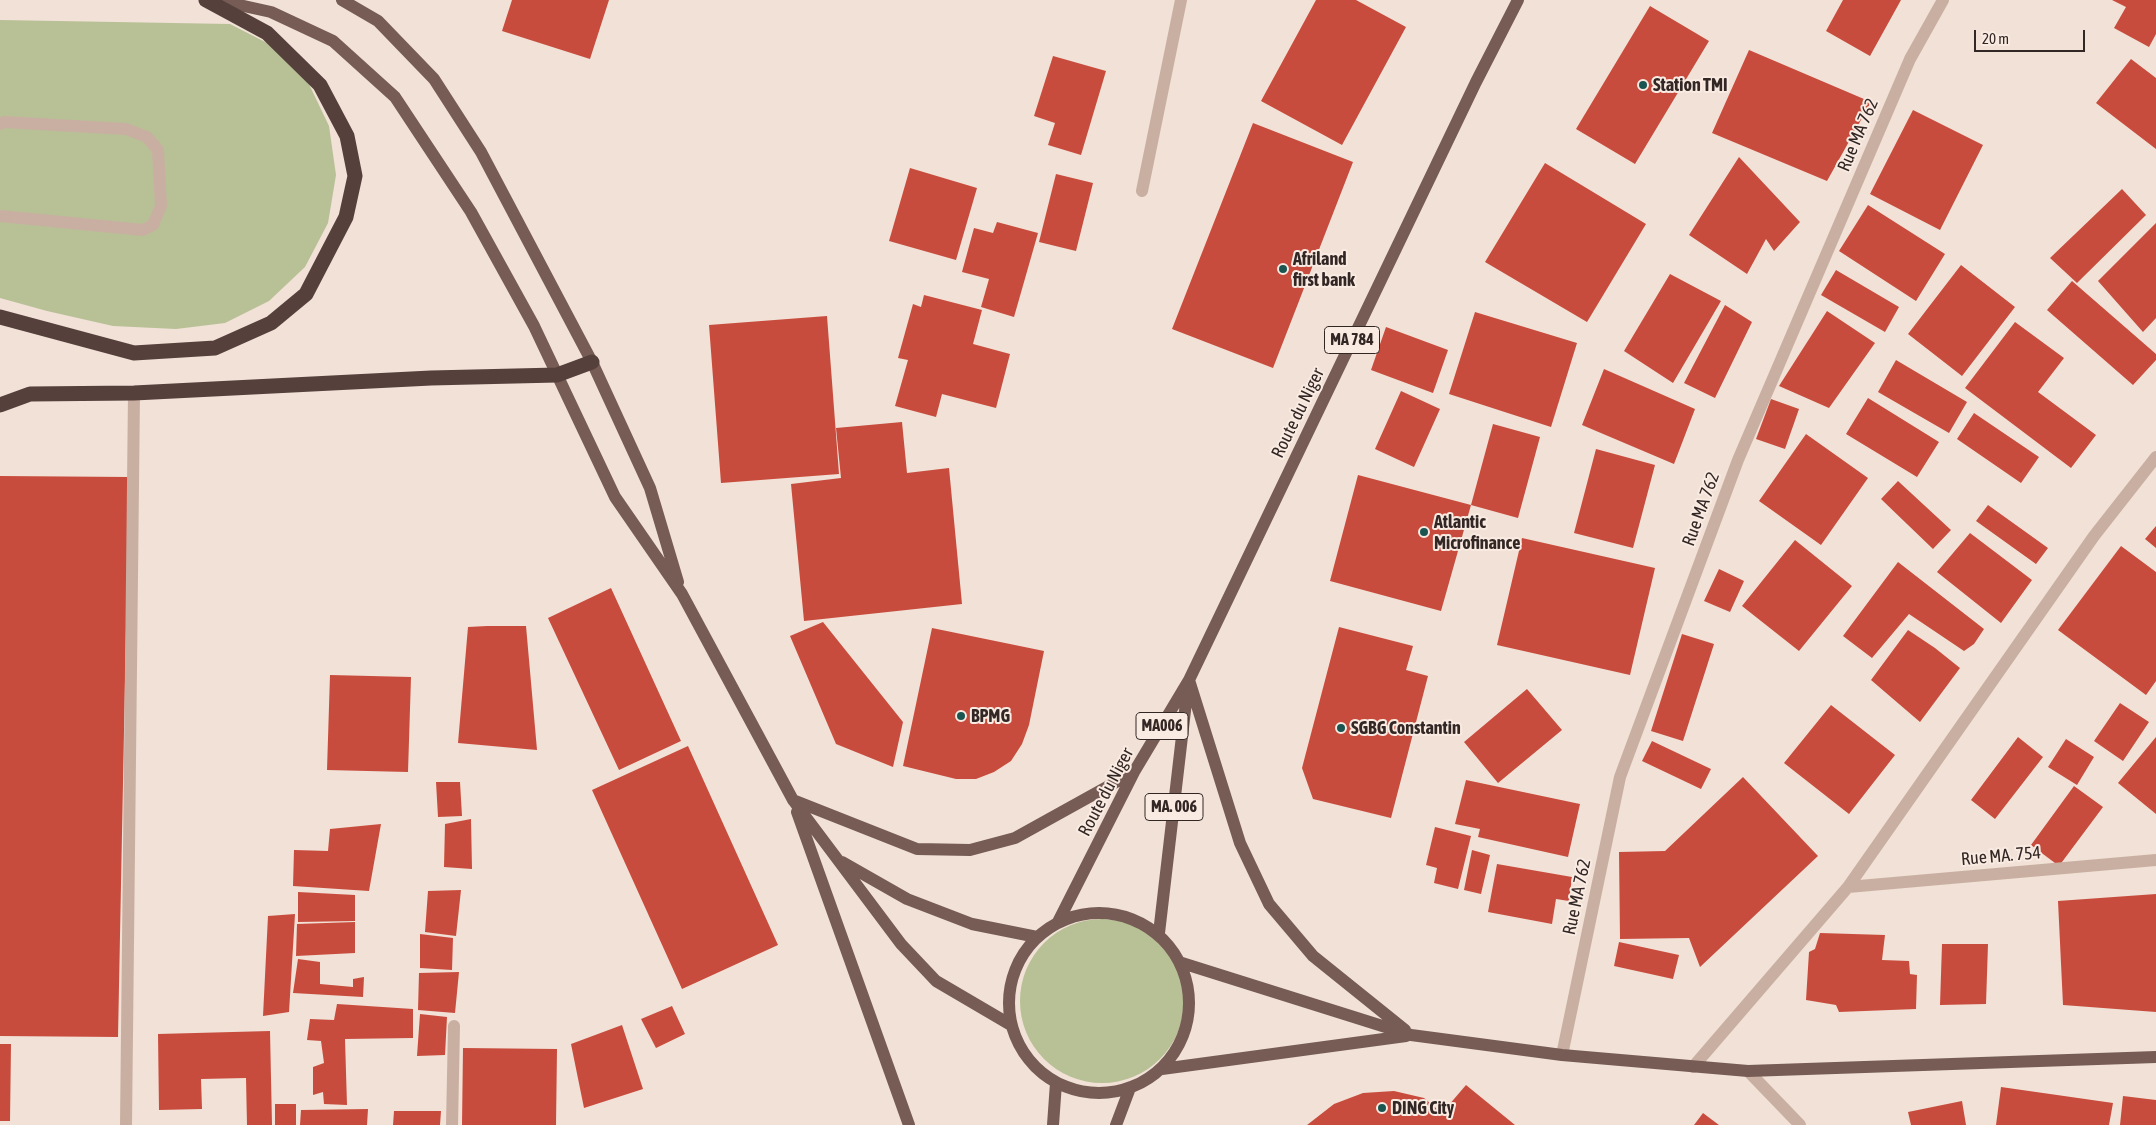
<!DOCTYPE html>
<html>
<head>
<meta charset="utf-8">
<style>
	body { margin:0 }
	#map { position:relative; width:2156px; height:1125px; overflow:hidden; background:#f1e1d6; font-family:"Asap Condensed",sans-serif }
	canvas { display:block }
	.scale { position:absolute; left:1974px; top:30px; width:111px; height:22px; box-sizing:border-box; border:2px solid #332725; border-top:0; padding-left:6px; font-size:15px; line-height:18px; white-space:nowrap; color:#332725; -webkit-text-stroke:4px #f9ebe2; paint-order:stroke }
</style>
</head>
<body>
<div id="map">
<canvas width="2156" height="1125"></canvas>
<div class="scale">20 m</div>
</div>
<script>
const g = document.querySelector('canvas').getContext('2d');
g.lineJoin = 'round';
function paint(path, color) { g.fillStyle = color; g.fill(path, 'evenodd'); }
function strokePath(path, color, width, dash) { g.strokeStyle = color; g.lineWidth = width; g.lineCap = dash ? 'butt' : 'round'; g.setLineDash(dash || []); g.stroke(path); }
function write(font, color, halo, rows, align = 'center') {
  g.font = font + ' "Asap Condensed",sans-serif'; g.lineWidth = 4; g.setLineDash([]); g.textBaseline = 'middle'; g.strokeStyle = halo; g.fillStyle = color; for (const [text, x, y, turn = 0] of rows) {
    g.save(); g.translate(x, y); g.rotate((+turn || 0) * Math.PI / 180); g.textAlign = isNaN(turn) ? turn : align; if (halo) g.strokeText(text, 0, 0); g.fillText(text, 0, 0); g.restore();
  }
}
const green = new Path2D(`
	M0 20 230 24 273 46 308 82 329 126 336 175 328 223 305 267 269 301 225 323 176 329 113 326 47 311 0 298Z
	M1020 1001a82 82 0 1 1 164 0a82 82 0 1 1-164 0Z`);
const building = new Path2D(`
	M512 0H609L590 59 502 31Z
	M1316 0H1356L1406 27 1342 145 1261 101Z
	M1843 0H1901L1870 56 1826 31Z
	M2112 0H2156V34L2149 47 2114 28 2126 7Z
	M1650 6 1709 41 1635 164 1576 129Z
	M1749 50 1871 102 1827 181 1712 133Z
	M1053 56 1106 71 1081 155 1048 145 1055 123 1034 116Z
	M2131 59 2156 78V149L2096 103Z
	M1913 110 1983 145 1940 230 1870 194Z
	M1253 123 1353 162 1273 368 1172 329Z
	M1739 157 1800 222 1774 251 1766 239 1747 274 1689 235Z
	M1545 163 1646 224 1587 322 1485 262Z
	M910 168 977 188 956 260 889 241Z
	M1056 174 1093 183 1076 251 1039 242Z
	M2122 189 2146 215 2077 283 2050 258Z
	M1868 205 1945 254 1916 301 1839 251Z
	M997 222 1038 233 1014 317 981 307 989 279 962 272 974 228 993 233Z
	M2156 223V318L2143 332 2098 281Z
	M1961 265 2015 307 1962 376 1908 334Z
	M1836 270 1899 307 1885 332 1821 295Z
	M1670 274 1721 301 1673 383 1624 351Z
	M2072 281 2156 354V360L2133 385 2047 310Z
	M924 295 982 310 973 344 1010 354 996 408 942 394 936 417 895 406 908 360 898 358 913 304 921 307Z
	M1725 305 1752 322 1715 398 1684 383Z
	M1827 311 1875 343 1829 408 1779 386Z
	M1475 312 1577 343 1551 427 1449 394Z
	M827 316 839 474 721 483 709 325Z
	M2015 322 2064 358 2038 392 2096 435 2071 468 1965 388Z
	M1386 327 1448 350 1433 393 1371 370Z
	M1896 360 1967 402 1949 433 1878 392Z
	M1604 369 1695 409 1674 464 1582 425Z
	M1401 391 1440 409 1414 467 1375 449Z
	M1868 398 1939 442 1917 477 1846 434Z
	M1771 399 1799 409 1785 449 1756 439Z
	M1974 413 2039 457 2021 483 1957 439Z
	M902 422 907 473 949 468 962 604 804 621 791 484 841 478 836 428Z
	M1493 424 1540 437 1518 518 1471 505Z
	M1806 434 1868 478 1821 545 1759 501Z
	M1596 449 1655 465 1633 548 1574 533Z
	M1358 475 1471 505 1441 611 1330 581Z
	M0 476 129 477 118 1037 0 1036Z
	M1898 481 1951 530 1933 549 1881 499Z
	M1988 505 2048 548 2036 564 1976 521Z
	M2156 526V548L2145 539Z
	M1970 533 2032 580 2001 623 1937 572Z
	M1522 538 1655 568 1630 675 1497 645Z
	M1795 540 1852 586 1799 651 1742 606Z
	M2121 546 2156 572V681L2146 695 2058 630Z
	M1898 562 1984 629 1974 644 1964 651 1909 614 1872 658 1843 636Z
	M1719 569 1744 581 1730 612 1704 601Z
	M611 588 681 741 619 770 548 618Z
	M823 622 903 722 893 767 836 744 790 636Z
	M487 626H526L537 750 458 743 468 627Z
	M1339 627 1413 646 1406 670 1428 676 1391 818 1313 799 1302 768Z
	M932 628 1044 651 1029 725 1022 744 1011 761 994 772 976 779H956L903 766Z
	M1908 630 1935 648 1960 668 1920 722 1871 680Z
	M1682 634 1714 644 1683 741 1651 731Z
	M330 675 411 677 408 772 327 770Z
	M1527 689 1562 730 1498 783 1464 742Z
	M2120 703 2149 722 2123 761 2094 741Z
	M1831 705 1895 755 1849 814 1784 763Z
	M2018 737 2043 757 1995 819 1971 800Z
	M2156 737V814L2118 783Z
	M2066 739 2094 757 2077 785 2048 767Z
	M1652 741 1711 769 1701 789 1642 761Z
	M688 746 778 945 682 989 592 790Z
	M1743 777 1818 856 1700 967 1689 938 1620 939 1619 852 1665 851Z
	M1466 780 1580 804 1568 857 1478 837 1480 829 1455 824Z
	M436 782H460L462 816 438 817Z
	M2074 786 2103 807 2059 866 2031 845Z
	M471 819 472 869 444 867 445 824Z
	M381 824 369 891 293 886 294 850 328 851 330 829Z
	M1435 827 1471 836 1458 889 1434 883 1437 868 1426 865Z
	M1472 850 1490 855 1481 894 1464 890Z
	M1497 864 1572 877 1569 901 1556 899 1552 924 1488 912Z
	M461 890 456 936 425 932 428 891Z
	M298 892 355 895V921L298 922Z
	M2156 894V1012L2063 1005 2058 901Z
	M295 914 289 1012 263 1016 268 916Z
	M355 922V953L296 956 297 924Z
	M1820 933 1885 935 1882 960 1909 961 1910 974 1917 975 1916 1009 1839 1012 1836 1005 1806 1000 1809 952 1815 949Z
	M420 934 453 938 452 970 420 968Z
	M1619 942 1679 955 1673 979 1614 966Z
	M1942 944H1988L1986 1004 1940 1005Z
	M298 959 320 962V984L353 987V979L364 977 363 997 293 993Z
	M459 972 455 1013 418 1010 419 973Z
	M337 1004 413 1009V1038L345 1039 347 1105 324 1104 323 1092 313 1095V1067L324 1063 321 1041 307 1040 310 1019 334 1020Z
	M672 1006 685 1034 656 1048 641 1019Z
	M420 1014 447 1017 445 1055 417 1056Z
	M622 1025 643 1089 584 1108 571 1044Z
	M270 1031 272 1125H247L246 1078 201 1079 202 1109 159 1110 158 1034Z
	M0 1044H11L10 1121H0Z
	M463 1048 557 1049 556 1125H462Z
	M1466 1085 1515 1125H1307L1334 1104 1363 1093 1394 1091 1424 1098 1442 1113Z
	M2001 1087 2113 1103 2109 1125H1996Z
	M2123 1096 2156 1100V1125H2120Z
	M1962 1101 1966 1125H1911L1908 1112Z
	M275 1104H296V1125H275Z
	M368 1109 367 1125H300L301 1110Z
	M394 1111H441L440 1125H393Z
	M1703 1113 1719 1125H1694Z`);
const minor = new Path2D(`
	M0 124 4 122 126 129 147 137 158 150 161 206 153 225 143 230 0 216
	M1142 191 1181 0
	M1848 887 2156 860
	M1562 1055 1620 777 1738 460 1910 59 1943 0
	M1693 1067 1848 887 2094 536 2156 457
	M1748 1071 1800 1125
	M126 1125 134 393
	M452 1125 454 1026`);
const major = new Path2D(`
	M216 0 271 12 333 41 395 97 471 212 534 326 615 497 682 594 793 800 901 944 936 981 1011 1025
	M342 0 378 21 434 79 481 152 592 362 650 488 678 582
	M1189 680 1240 843 1269 904 1313 956 1405 1030
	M793 800 917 849 970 850 1015 838 1134 772
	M797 812 909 1125
	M842 862 907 899 972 924 1037 937
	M1009 1003a90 90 0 1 1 180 0a90 90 0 1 1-180 0Z
	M1058 922 1134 772 1189 680 1476 82 1518 0
	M1159 933 1188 685
	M1182 963 1411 1035 1562 1055 1748 1071 2156 1057
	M1162 1069 1406 1036
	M1053 1125 1056 1083
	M1116 1125 1130 1088`);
const highway = new Path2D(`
	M0 317 134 353 215 348 271 323 306 294 346 217 355 176 347 136 320 85 267 33 206 0
	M0 405 30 394 134 393 431 378 557 375 592 362`);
const markers = [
	[1643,85,5,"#1a5551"],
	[1283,269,5,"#1a5551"],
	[1424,532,5,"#1a5551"],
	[961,716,5,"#1a5551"],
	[1341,728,5,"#1a5551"],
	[1382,1108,5,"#1a5551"]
];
const shields = [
	[1352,340,55],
	[1162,726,52],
	[1174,807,58]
];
const shieldNames = [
	["MA 784",1352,340],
	["MA006",1162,726],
	["MA. 006",1174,807]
];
const poiNames = [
	["Station TMI",1653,85],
	["Afriland",1293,259],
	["first bank",1293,280],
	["Atlantic",1434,522],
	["Microfinance",1434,543],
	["BPMG",971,716],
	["SGBG Constantin",1351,728],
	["DING City",1392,1108]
];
const streetNames = [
	["Rue MA 762",1858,135,-67],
	["Route du Niger",1298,413,-64],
	["Rue MA 762",1701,509,-70],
	["Route du Niger",1106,792,-62],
	["Rue MA. 754",2001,856,-5],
	["Rue MA 762",1577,897,-78]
];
paint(green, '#b8c096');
paint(building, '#c84c3d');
strokePath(minor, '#c9afa2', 12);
strokePath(major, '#765c55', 12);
strokePath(highway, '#55403c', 15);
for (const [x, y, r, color] of markers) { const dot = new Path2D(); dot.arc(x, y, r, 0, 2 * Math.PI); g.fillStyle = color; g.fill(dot); strokePath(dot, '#f9ebe2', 2); }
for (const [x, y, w] of shields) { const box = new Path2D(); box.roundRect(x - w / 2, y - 13.5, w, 27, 4); g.fillStyle = '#f9ebe2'; g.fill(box); strokePath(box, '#332725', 1); }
write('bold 16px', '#332725', null, shieldNames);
write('bold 18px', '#332725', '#f9ebe2', poiNames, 'left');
write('18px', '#332725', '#f9ebe2', streetNames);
</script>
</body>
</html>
